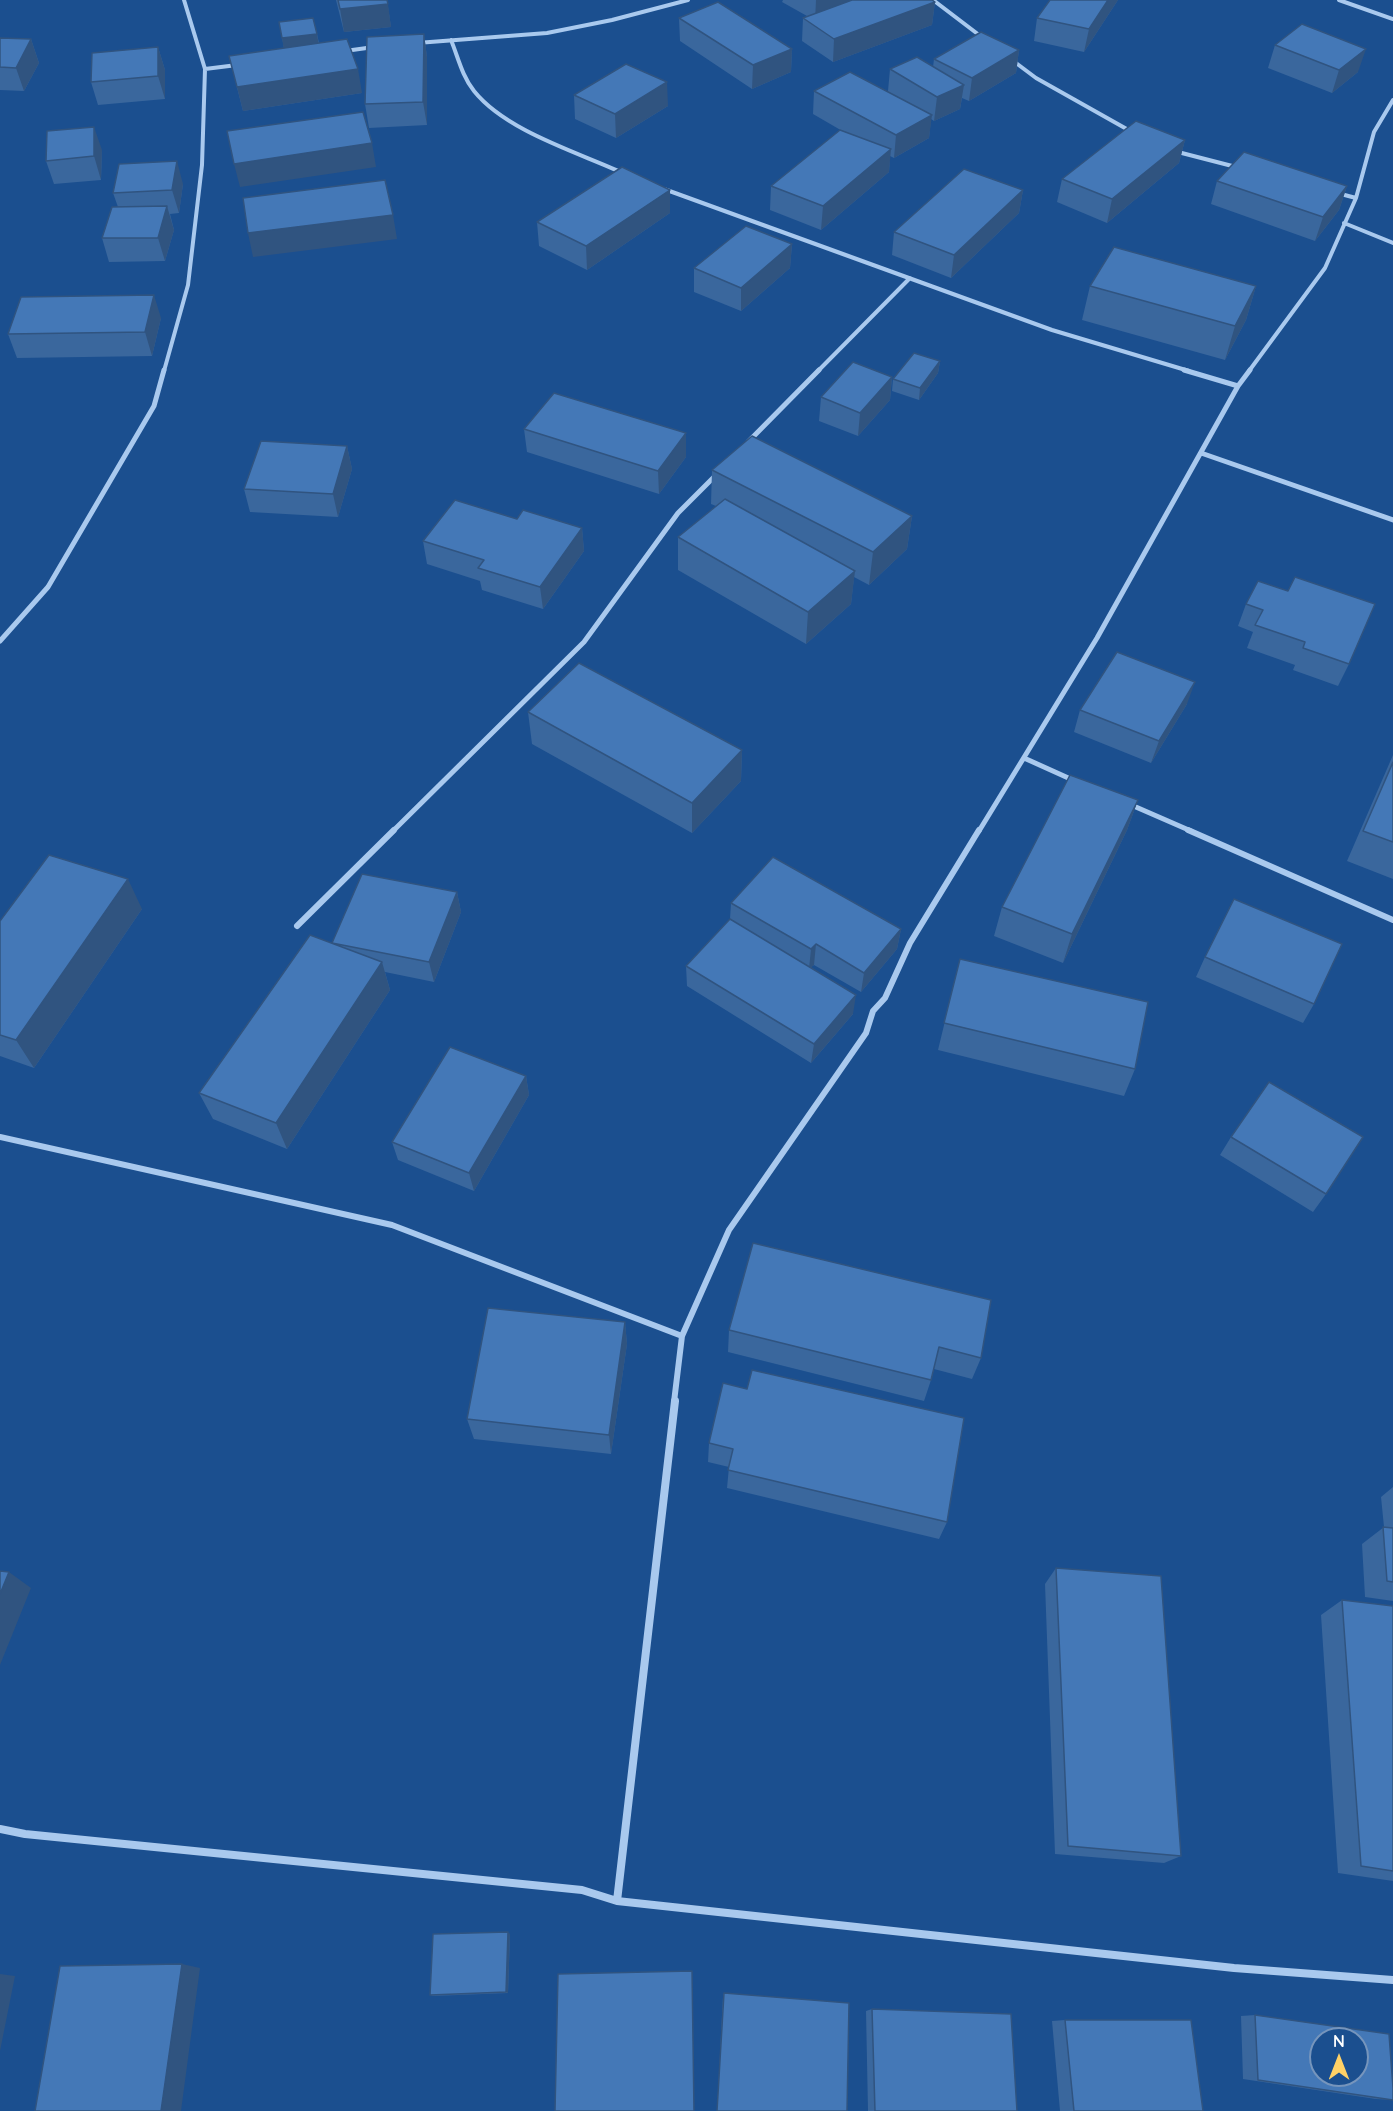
<!DOCTYPE html>
<html>
<head>
<meta charset="utf-8">
<style>
	body { margin:0 }
	#map { position:relative; width:1393px; height:2111px; overflow:hidden; background:#1b4f8f; font-family:Quicksand,sans-serif }
	canvas { display:block }
	.north { position:absolute; left:1309px; top:2027px; width:60px; height:60px; box-sizing:border-box; background:#1b4f8f; border:2px solid #7695bc; border-radius:50%; rotate:0deg; font-size:16px; font-weight:700; line-height:24px; text-align:center; color:#fff }
	.north::after { content:''; display:block; margin:auto; width:21px; height:27px; background:#ffd166; clip-path:polygon(50% 0,100% 100%,50% 72%,0 100%) }
</style>
</head>
<body>
<div id="map">
<canvas width="1393" height="2111"></canvas>
<div class="north">N</div>
</div>
<script>
const g = document.querySelector('canvas').getContext('2d');
g.lineJoin = 'round';
function strokePath(path, color, width, dash) { g.strokeStyle = color; g.lineWidth = width; g.lineCap = dash ? 'butt' : 'round'; g.setLineDash(dash || []); g.stroke(path); }
function paint(path, color) { g.fillStyle = color; g.fill(path, 'evenodd'); }
const streetFar3 = new Path2D(`
	M184 0 205 69 237 65
	M933 0 983 38
	M1339 0 1393 19
	M451 40C458 57 462 76 474 91 506 131 577 152 623 173
	M417 43 547 33 612 20 688 0
	M345 51 374 47
	M1012 60 1036 78 1132 132
	M1174 151 1240 168
	M664 189 1052 330 1189 371
	M1337 193 1356 198
	M1344 223 1393 243
	M164 371 188 285 202 165 205 69
	M818 371 910 278
	M1249 371 1325 268 1356 198 1374 132 1393 100`);
const streetFar2 = new Path2D(`
	M1184 370 1238 386
	M748 442 819 370
	M1201 453 1393 520
	M0 641 48 587 154 406 164 370
	M1024 758 1075 781
	M1129 804 1191 831
	M393 831 584 642 678 513 716 475
	M979 831 1097 638 1238 386 1250 370`);
const streetFar1 = new Path2D(`
	M1188 830 1393 920
	M297 926 394 830
	M0 1137 392 1225 682 1336
	M674 1402 682 1336 729 1230 866 1033 873 1011 885 998 910 943 979 830`);
const street = new Path2D(`
	M0 1829 25 1834 582 1890 617 1901 1234 1968 1393 1980
	M617 1901 675 1401`);
const wall = new Path2D(`
	M336 0H387L391 27 344 32Z
	M783 0H932L935 2 932 25 833 62 802 41 803 18 807 16 782 2Z
	M1118 0 1084 52 1034 41 1037 18Z
	M679 18 792 49 791 72 752 89 680 41Z
	M279 22 317 34 319 43 362 93 243 111 229 56 284 48Z
	M424 34 427 57V125L369 128 365 104Z
	M0 38 31 39 39 63 24 91 0 90Z
	M1275 45 1358 72 1332 93 1268 68Z
	M158 47 165 70V99L98 105 91 82Z
	M1019 50 1016 73 969 101 962 98 960 109 934 121 931 119 929 138 894 158 890 156 889 172 821 230 770 210 771 186 844 132 813 114 814 91H888L890 69 933 67 934 59Z
	M574 95 668 106 616 138 575 119Z
	M1185 140 1179 163 1107 223 1057 202 1062 179Z
	M102 150 101 180 54 184 46 161Z
	M1217 181 1347 186 1339 210 1315 241 1211 204Z
	M183 184 179 213 170 214 174 230 165 261 109 262 102 238 118 207 113 193Z
	M1023 190 1019 213 951 278 892 255 894 232Z
	M670 213 587 270 539 246 537 222Z
	M792 244 790 268 741 311 694 292V268Z
	M1090 286H1256L1246 320 1225 360 1082 320Z
	M161 318 152 356 17 358 8 334Z
	M940 361 938 373 919 400 892 391 893 379Z
	M892 377 890 400 858 436 819 421 821 397Z
	M524 429 686 433V457L659 494 527 452Z
	M347 446 352 469 338 517 250 512 244 489Z
	M712 470 912 516 907 549 869 585 854 577 851 604 806 644 678 570V537L716 506 711 504Z
	M517 519 582 528 584 551 543 609 482 590 480 581 427 564 423 541Z
	M1258 581 1349 664 1338 686 1293 670 1295 665 1247 648 1253 632 1238 626 1246 604Z
	M1187 704 1151 763 1074 732 1080 710Z
	M528 712 742 750 741 781 692 833 532 744Z
	M1393 755V879L1347 861Z
	M1138 800 1127 830 1063 963 994 936 1002 907Z
	M457 892 461 912 434 982 385 972 390 990 287 1149 213 1119 199 1093 332 943Z
	M731 903 901 929 897 949 861 992 814 965 811 967 853 1014 811 1063 687 986 686 966 730 919Z
	M142 909 34 1068 0 1056V921Z
	M1205 957 1314 1004 1303 1023 1196 977Z
	M960 959 1135 1069 1124 1096 938 1050Z
	M526 1076 529 1095 474 1191 398 1160 392 1142Z
	M1231 1137 1326 1194 1313 1212 1220 1155Z
	M753 1243 981 1358 972 1379 934 1369 931 1380 924 1401 728 1352 729 1330Z
	M625 1322 627 1344 611 1454 474 1439 467 1419Z
	M723 1383 947 1522 939 1539 727 1488 729 1467 708 1462 709 1443Z
	M1393 1487V1601L1365 1597 1362 1544 1384 1527 1381 1497Z
	M1056 1568 1181 1856 1164 1863 1055 1854 1045 1584Z
	M1342 1600 1393 1606V1881L1338 1873 1321 1615Z
	M510 1934 508 1993 433 1996 430 1995Z
	M724 1993 847 2111H717L723 1996Z
	M872 2009 1017 2111H868L866 2011Z
	M1255 2015 1393 2100 1376 2099 1243 2079 1241 2016Z
	M1065 2020 1203 2111H1060L1052 2021Z`);
const shadedWall = new Path2D(`
	M816 0H865L815 21Z
	M1108 0H1118L1084 52 1089 29Z
	M935 2 932 25 833 62 834 39Z
	M388 4 391 27 344 32 340 9Z
	M317 34 319 46 284 50 282 38Z
	M424 34 427 57V125L423 102Z
	M31 39 39 63 24 91 16 68Z
	M158 47 165 70V99L158 76Z
	M792 49 791 72 752 89 753 65Z
	M1366 49 1358 72 1332 93 1339 70Z
	M1019 50 1016 73 969 101 972 78Z
	M358 69 362 93 243 111 237 87Z
	M667 82 668 106 616 138 615 114Z
	M964 85 960 109 934 121 937 97Z
	M932 115 929 138 894 158 896 135Z
	M94 127 102 150 101 180 94 156Z
	M1185 140 1179 163 1107 223 1112 199Z
	M372 143 376 167 240 187 234 164Z
	M891 149 889 172 821 230 823 206Z
	M177 161 183 184 179 213 172 190Z
	M1347 186 1339 210 1315 241 1323 217Z
	M670 190V213L587 270 586 246Z
	M1023 190 1019 213 951 278 954 255Z
	M167 206 174 230 165 261 158 238Z
	M393 215 397 239 253 257 248 233Z
	M792 244 790 268 741 311V288Z
	M1256 286 1246 320 1225 360 1235 326Z
	M154 295 161 318 152 356 145 332Z
	M940 361 938 373 919 400 920 388Z
	M892 377 890 400 858 436 860 413Z
	M686 433V457L659 494 658 471Z
	M347 446 352 469 338 517 333 494Z
	M912 516 907 549 869 585 873 552Z
	M582 528 584 551 543 609 540 587Z
	M855 571 851 604 806 644 808 612Z
	M1195 682 1187 704 1151 763 1159 741Z
	M742 750 741 781 692 833V803Z
	M1138 800 1127 830 1063 963 1072 934Z
	M128 879 142 909 34 1068 16 1040Z
	M457 892 461 912 434 982 429 962Z
	M901 929 897 949 861 992 864 973Z
	M816 944 814 965 809 969 811 949Z
	M382 962 390 990 287 1149 276 1123Z
	M856 995 853 1014 811 1063 814 1044Z
	M526 1076 529 1095 474 1191 469 1173Z
	M625 1322 627 1344 611 1454 609 1435Z
	M9 1572 31 1588 0 1665V1594Z
	M508 1932 510 1934 508 1993 506 1992Z
	M182 1964 200 1968 181 2111H161Z
	M0 1974 15 1976 0 2051Z`);
const building = new Path2D(`
	M338 0H387L388 4 340 9Z
	M852 0H932L935 2 834 39 803 18Z
	M1050 0H1108L1089 29 1037 18Z
	M718 2 792 49 753 65 679 18Z
	M313 18 317 34 282 38 279 22Z
	M1302 24 1366 49 1339 70 1275 45Z
	M981 32 1019 50 972 78 934 59Z
	M424 34 423 102 365 104 367 37Z
	M0 38 31 39 16 68 0 67Z
	M347 39 358 69 237 87 229 56Z
	M158 47V76L91 82 92 53Z
	M917 57 964 85 937 97 890 69Z
	M626 64 667 82 615 114 574 95Z
	M850 72 932 115 896 135 814 91Z
	M363 112 372 143 234 164 227 131Z
	M1136 121 1185 140 1112 199 1062 179Z
	M94 127V156L46 161 47 131Z
	M840 130 891 149 823 206 771 186Z
	M1244 152 1347 186 1323 217 1217 181Z
	M177 161 172 190 113 193 119 164Z
	M622 167 670 190 586 246 537 222Z
	M964 169 1023 190 954 255 894 232Z
	M385 180 393 215 248 233 243 198Z
	M167 206 158 238H102L112 207Z
	M746 226 792 244 741 288 694 268Z
	M1114 247 1256 286 1235 326 1090 286Z
	M154 295 145 332 8 334 21 297Z
	M914 353 940 361 920 388 893 379Z
	M853 362 892 377 860 413 821 397Z
	M554 393 686 433 658 471 524 429Z
	M752 436 912 516 873 552 712 470Z
	M261 441 347 446 333 494 244 489Z
	M725 499 855 571 808 612 678 537Z
	M455 500 517 519 523 510 582 528 540 587 478 568 484 560 423 541Z
	M1295 577 1375 604 1349 664 1303 648 1305 642 1255 625 1263 610 1246 604 1258 581 1288 591Z
	M1117 652 1195 682 1159 741 1080 710Z
	M579 663 742 750 692 803 528 712Z
	M1393 762V842L1363 831Z
	M1070 775 1138 800 1072 934 1002 907Z
	M49 855 128 879 16 1040 0 1035V921Z
	M773 857 901 929 864 973 816 944 811 949 731 903Z
	M362 874 457 892 429 962 332 943Z
	M1234 899 1342 944 1314 1004 1205 957Z
	M730 919 856 995 814 1044 686 966Z
	M310 935 382 962 276 1123 199 1093Z
	M960 959 1148 1002 1135 1069 944 1023Z
	M450 1047 526 1076 469 1173 392 1142Z
	M1269 1082 1363 1137 1326 1194 1231 1137Z
	M753 1243 991 1300 981 1358 939 1347 931 1380 729 1330Z
	M488 1308 625 1322 609 1435 467 1419Z
	M752 1370 964 1418 947 1522 728 1470 733 1449 709 1443 723 1383 747 1389Z
	M1383 1527 1393 1528V1582L1387 1581Z
	M1056 1568 1161 1576 1181 1856 1068 1846Z
	M0 1571 9 1572 0 1594Z
	M1342 1600 1393 1606V1871L1361 1866Z
	M508 1932 506 1992 430 1995 433 1934Z
	M182 1964 161 2111H35L60 1966Z
	M692 1971 694 2111H555L558 1974Z
	M724 1993 849 2003 847 2111H717Z
	M872 2009 1011 2014 1017 2111H875Z
	M1255 2015 1389 2034 1393 2088V2100L1258 2080ZM1321 2039H1357V2075H1321Z
	M1065 2020H1191L1203 2111H1074Z`);
strokePath(streetFar3, '#a9c9ee', 4);
strokePath(streetFar2, '#a9c9ee', 5);
strokePath(streetFar1, '#a9c9ee', 6);
strokePath(street, '#a9c9ee', 8);
paint(wall, '#3a679d');
paint(shadedWall, '#305480');
paint(building, '#4478b7');
strokePath(building, '#305480', 1.5);
</script>
</body>
</html>
